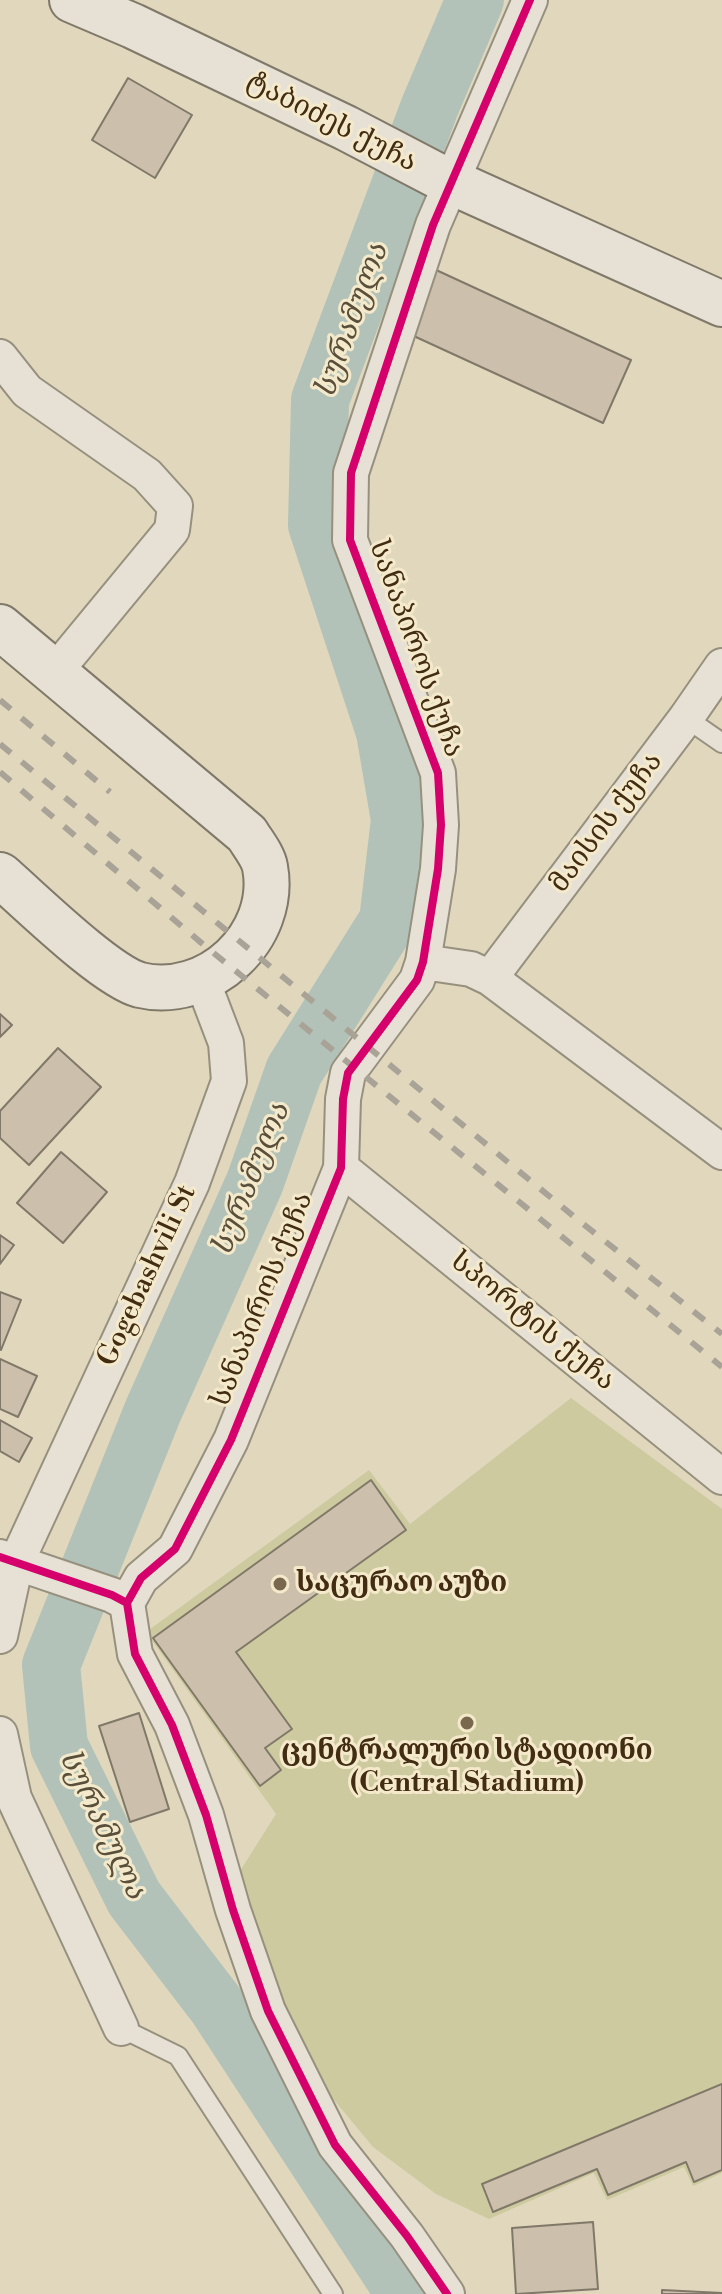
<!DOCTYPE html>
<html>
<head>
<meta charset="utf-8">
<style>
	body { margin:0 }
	canvas { display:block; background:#e0d7bd }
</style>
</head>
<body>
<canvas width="722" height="2294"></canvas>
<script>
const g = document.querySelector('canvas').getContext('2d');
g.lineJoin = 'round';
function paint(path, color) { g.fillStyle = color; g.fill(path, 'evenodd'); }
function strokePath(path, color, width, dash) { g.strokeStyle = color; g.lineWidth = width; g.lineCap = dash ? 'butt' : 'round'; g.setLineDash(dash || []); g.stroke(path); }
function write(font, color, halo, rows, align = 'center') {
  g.font = font + ' "Libre Bodoni","Noto Serif Georgian",serif'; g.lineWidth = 6; g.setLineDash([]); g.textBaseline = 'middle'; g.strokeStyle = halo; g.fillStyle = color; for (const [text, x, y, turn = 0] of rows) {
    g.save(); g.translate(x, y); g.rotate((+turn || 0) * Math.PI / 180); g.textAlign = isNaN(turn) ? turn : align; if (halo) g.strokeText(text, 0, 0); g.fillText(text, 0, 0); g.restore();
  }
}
const green = new Path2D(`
	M571 1398 722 1509V2173L693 2186 684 2167 607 2200 594 2173 489 2219 436 2194 373 2147 296 2054 260 1978 240 1871 276 1814 146 1632 369 1470 410 1524Z`);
const river = new Path2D(`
	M405 2294 216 2005 134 1898 59 1746 51 1665 153 1411 255 1182 294 1071 388 921 400 820 385 732 317 525 320 400 430 106 475 0`);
const building = new Path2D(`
	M128 78 192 115 155 178 92 140Z
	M434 269 631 360 603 423 405 332Z
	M0 1014 12 1025 0 1037Z
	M58 1048 101 1087 29 1165 0 1138V1111Z
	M61 1152 107 1192 63 1243 17 1203Z
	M0 1235 14 1245 0 1264Z
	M0 1292 21 1300 1 1350 0 1349Z
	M0 1359 37 1376 18 1417 0 1409Z
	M0 1420 32 1438 19 1462 0 1451Z
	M371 1480 406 1530 236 1652 292 1729 265 1748 281 1770 260 1786 153 1638Z
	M139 1713 169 1809 130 1822 99 1726Z
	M722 2084V2170L694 2182 686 2162 608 2195 597 2169 493 2212 482 2184Z
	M593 2222 598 2289 516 2294 512 2228Z
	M662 2290 722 2293V2294H662Z`);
const lane = new Path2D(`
	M686 718 722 743
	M121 2028 178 2056 333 2294`);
const street = new Path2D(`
	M0 357 27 391 147 475 175 506 172 530 54 673
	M423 962 471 969 490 978 722 1152
	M490 978 686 718 722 666
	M341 1168 722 1477
	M0 1557 112 1595 127 1603 141 1578 175 1549 231 1440 341 1168 343 1099 348 1073 417 980 423 962 438 869 441 825 438 773 350 540 351 473 433 225 530 0
	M127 1603 135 1654 172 1725 206 1815 233 1910 268 2011 335 2145 407 2236 447 2294
	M0 1636 16 1563 192 1183 229 1081 226 1043 202 980
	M0 1734 14 1798 121 2028`);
const secondary = new Path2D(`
	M72 0 133 26 346 128 436 175 722 304
	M0 627 247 834C253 844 263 856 265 867 278 937 208 1001 140 985 106 976 30 901 0 875`);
const rail = new Path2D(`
	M0 700 110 792
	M0 744 577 1219 722 1334
	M0 772 205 946 722 1367`);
const cycleway = new Path2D(`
	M0 1557 112 1595 127 1603 141 1578 175 1549 231 1440 341 1168 343 1099 348 1073 417 980 423 962 438 869 441 825 438 773 350 540 351 473 433 225 530 0
	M127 1603 135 1654 172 1725 206 1815 233 1910 268 2011 335 2145 407 2236 447 2294`);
const markers = [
	[280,1584,8,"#79684e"],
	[467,1723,8,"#79684e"]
];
const streetNames = [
	["ტაბიძეს ქუჩა",331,123,27],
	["სანაპიროს ქუჩა",415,649,70],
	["მაისის ქუჩა",607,823,-53],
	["Gogebashvili St",148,1276,-65],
	["სანაპიროს ქუჩა",263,1300,-68],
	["სპორტის ქუჩა",532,1322,39]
];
const poiNames = [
	["საცურაო აუზი",296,1584],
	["ცენტრალური სტადიონი",467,1752,"center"],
	["(Central Stadium)",467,1784,"center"]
];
const waterNames = [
	["სურამულა",353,321,-70],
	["სურამულა",252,1180,-68],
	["სურამულა",101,1825,64]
];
paint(green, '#ceca9f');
strokePath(river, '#b2c2b8', 58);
paint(building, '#ccbfab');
strokePath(building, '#807868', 2);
strokePath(lane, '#97907e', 22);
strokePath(street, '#97907e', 38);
strokePath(secondary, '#807868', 48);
strokePath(lane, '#e6e1d4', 18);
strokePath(street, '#e6e1d4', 34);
strokePath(secondary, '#e6e1d4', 44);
strokePath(rail, '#a9a296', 6, [14, 14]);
strokePath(cycleway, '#d6006c', 8);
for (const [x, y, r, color] of markers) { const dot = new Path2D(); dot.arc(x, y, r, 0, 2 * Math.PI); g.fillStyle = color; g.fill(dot); strokePath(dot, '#f4eacb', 3); }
write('28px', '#422c12', '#f4eacb', streetNames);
write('bold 28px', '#422c12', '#f4eacb', poiNames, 'left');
write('italic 30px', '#594f3b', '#f4eacb', waterNames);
</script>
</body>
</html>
